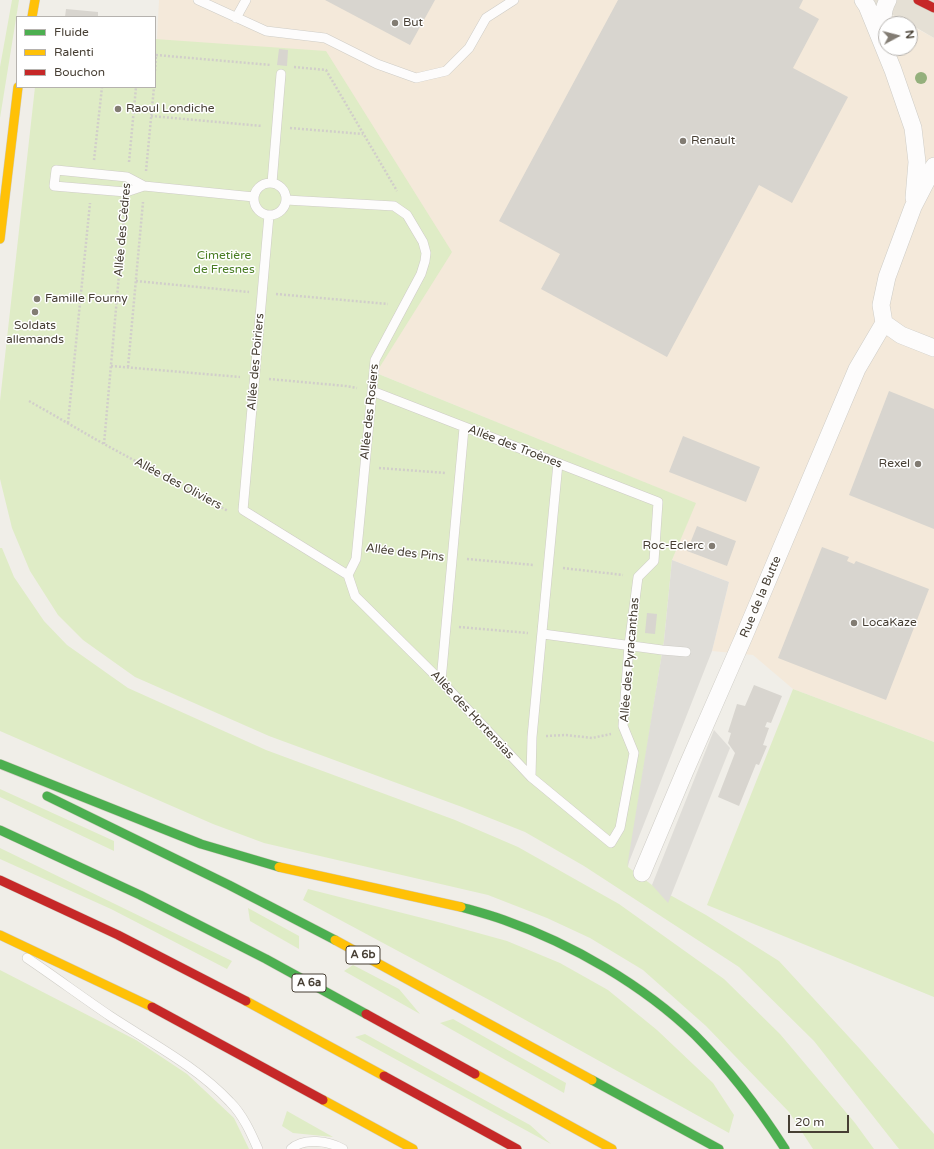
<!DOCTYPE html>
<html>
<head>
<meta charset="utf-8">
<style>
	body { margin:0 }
	#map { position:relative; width:934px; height:1149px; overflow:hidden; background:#f0eee8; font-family:"Varela Round",sans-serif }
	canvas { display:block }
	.legend { position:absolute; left:16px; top:16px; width:140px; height:72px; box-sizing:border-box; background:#fff; border:1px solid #b5b2ae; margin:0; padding:5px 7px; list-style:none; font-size:12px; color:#473f34 }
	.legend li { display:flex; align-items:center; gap:8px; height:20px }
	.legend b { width:20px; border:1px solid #b5b2ae }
	.north { position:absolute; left:878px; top:16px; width:40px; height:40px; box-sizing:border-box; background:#fff; border:1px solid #b5b2ae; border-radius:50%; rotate:83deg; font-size:11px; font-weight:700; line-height:16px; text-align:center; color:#473f34 }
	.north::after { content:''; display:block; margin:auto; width:14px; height:18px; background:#827c73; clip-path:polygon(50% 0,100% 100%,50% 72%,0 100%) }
	.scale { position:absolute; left:788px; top:1115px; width:61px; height:18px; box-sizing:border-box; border:2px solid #473f34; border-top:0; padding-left:5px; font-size:12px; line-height:14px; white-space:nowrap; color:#473f34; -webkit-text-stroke:3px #fff; paint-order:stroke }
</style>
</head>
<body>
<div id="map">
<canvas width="934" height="1149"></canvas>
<ul class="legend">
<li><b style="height:5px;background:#4caf50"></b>Fluide</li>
<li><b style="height:5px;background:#ffc107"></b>Ralenti</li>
<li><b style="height:5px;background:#c62828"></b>Bouchon</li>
</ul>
<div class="north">N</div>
<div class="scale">20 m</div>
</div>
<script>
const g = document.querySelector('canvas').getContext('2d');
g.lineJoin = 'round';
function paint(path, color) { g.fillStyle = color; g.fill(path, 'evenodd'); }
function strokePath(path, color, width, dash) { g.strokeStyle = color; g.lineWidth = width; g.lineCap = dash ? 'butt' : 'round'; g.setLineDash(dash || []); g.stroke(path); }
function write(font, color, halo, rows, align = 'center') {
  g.font = font + ' "Varela Round",sans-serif'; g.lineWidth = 3; g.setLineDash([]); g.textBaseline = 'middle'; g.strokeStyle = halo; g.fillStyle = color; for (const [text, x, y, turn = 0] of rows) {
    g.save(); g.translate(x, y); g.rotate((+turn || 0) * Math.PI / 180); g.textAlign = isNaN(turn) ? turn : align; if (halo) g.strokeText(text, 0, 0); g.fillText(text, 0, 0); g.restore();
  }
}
const residential = new Path2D(`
	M864 0H934V38L910 24Z`);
const commercial = new Path2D(`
	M159 0H864L908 24H886V48H910V25L934 38V742L793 689 753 655 712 651 729 582 672 560 695 503 376 373 157 39Z`);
const green = new Path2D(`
	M12 0H19L0 118V67Z
	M155 39 326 51 452 252 376 373 696 503 672 560 664 641 628 867 652 885 706 915 779 961 860 1049 934 1134V1149H899L814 1041 739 967 584 866 525 832 462 807 269 736 135 677 83 640 58 615 30 571 12 528 0 479V401L35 87H155Z
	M0 548H2L14 577 44 621 67 645 128 688 266 750 455 820 518 847 619 904 724 979 780 1034 855 1123 874 1149H813L789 1112 706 1026 643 970 590 938 547 918 488 895 264 843 213 824 0 731Z
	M793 689 934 742V997L707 905Z
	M0 789 114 841V851L0 797Z
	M0 848 232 961 227 969 111 909 0 859Z
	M308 889 442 923 507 941 560 963 608 990 657 1030 713 1083 734 1115 729 1133 493 1002 303 900Z
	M248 908 299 936V949L250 921Z
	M353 965 399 989 420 1014 344 971Z
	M0 970 136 1040 187 1074 234 1118 249 1149H0Z
	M453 1019 566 1083 564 1093 440 1023Z
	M365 1034 530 1125 551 1144 355 1037Z
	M287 1111 333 1137 293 1133 282 1126Z`);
const parking = new Path2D(`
	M672 560 729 582 712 651 627 867 664 641Z
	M714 730 730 748 668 903 652 885Z`);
const building = new Path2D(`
	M325 0H435L410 45Z
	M618 0H803L799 8 819 19 793 68 848 97 792 203 759 185 667 357 541 289 560 254 499 221Z
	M66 9 98 12V17H65Z
	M279 49 288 50 287 66 277 65Z
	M889 391 934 409V529L849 495Z
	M683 436 760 467 746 502 669 472Z
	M697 526 736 541 727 566 687 551Z
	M822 547 849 557 847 561 854 564 856 561 929 589 886 700 778 658Z
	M647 613 657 614 655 634 645 633Z
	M754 685 782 696 771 723 767 722 765 727 769 728 763 745 767 746 759 765 756 764 739 806 718 797 735 753 728 743 731 733 728 732 737 704 745 706Z`);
const path = new Path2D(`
	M294 67 326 70 397 191
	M155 71 156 55 271 65
	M151 116 262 126
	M290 128 363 134
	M94 160 102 87
	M129 162 136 87
	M146 171 154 87
	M136 281 249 292
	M276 294 388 304
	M111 366 240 377
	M128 367 143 202
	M269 379 346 386 357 388
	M29 401 104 444 228 511
	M68 423 90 203
	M104 444 125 207
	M379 468 446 473
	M372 549 438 556
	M467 559 534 565
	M563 568 623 575
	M459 627 528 633
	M546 736 566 735 592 738 611 734`);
const lane = new Path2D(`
	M198 0 266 31 325 38 377 64 416 78 446 71 469 48 486 18 514 0
	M236 18 246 0
	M272 183 281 74
	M254 199a16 16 0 1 1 32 0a16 16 0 1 1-32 0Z
	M144 186 126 192 54 186 56 170 127 177 144 186 254 197
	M286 200 394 206 407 215 423 242 426 253 425 261 421 274 375 360 356 559 348 575
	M269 215 243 510 348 575
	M348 575 355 596 441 681 531 777 611 843 620 828 634 753 623 726 629 645 638 577 654 561 658 502 372 391
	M543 634 662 650 686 652
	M441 681 464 428
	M531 777 532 737 558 463
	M27 958C55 977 82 997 110 1016 151 1043 196 1066 230 1102 243 1115 251 1133 258 1149
	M291 1149C304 1137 329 1141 343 1149`);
const street = new Path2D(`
	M863 0 867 6 893 70 913 128 917 162 914 198
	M886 36C883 23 881 12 888 0
	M934 166 913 207 887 277 881 305 884 323 901 335 934 348
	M642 873 685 771 745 634 857 369 884 323`);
const fast = new Path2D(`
	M0 764 201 844 279 867
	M47 796 229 885 335 940
	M0 830 140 895 266 959 366 1014
	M461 907C475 911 490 915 504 920 572 944 643 985 695 1035 730 1070 759 1108 785 1149
	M592 1080 719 1149`);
const slow = new Path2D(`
	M32 17 35 0
	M0 239 18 87
	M279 867 461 907
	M0 935 152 1007
	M335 940 592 1080
	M246 1001 384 1076
	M475 1074 612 1149
	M323 1100 413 1149`);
const jam = new Path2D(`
	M918 0 934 8
	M0 880 118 935 246 1001
	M152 1007 323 1100
	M366 1014 475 1074
	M384 1076 517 1149`);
const trees = [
	[921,78]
];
const markers = [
	[395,23,4,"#827c73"],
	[118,109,4,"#827c73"],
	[683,141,4,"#827c73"],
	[37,299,4,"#827c73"],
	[35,312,4,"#827c73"],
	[918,464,4,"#827c73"],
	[712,546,4,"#827c73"],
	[854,623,4,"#827c73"]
];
const shields = [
	[363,955,34],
	[309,983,34]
];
const shieldNames = [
	["A 6b",363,955],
	["A 6a",309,983]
];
const poiNames = [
	["But",403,23],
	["Raoul Londiche",126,109],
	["Renault",691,141],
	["Famille Fourny",45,299],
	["Soldats",35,326,"center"],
	["allemands",35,340,"center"],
	["Rexel",910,464,"right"],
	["Roc-Eclerc",704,546,"right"],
	["LocaKaze",862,623]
];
const streetNames = [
	["Allée des Cèdres",123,230,-85],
	["Allée des Poiriers",256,362,-85],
	["Allée des Rosiers",370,412,-84],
	["Allée des Troènes",515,447,21],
	["Allée des Oliviers",178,484,28],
	["Allée des Pins",405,553,7],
	["Rue de la Butte",761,597,-67],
	["Allée des Pyracanthas",630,660,-85],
	["Allée des Hortensias",472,715,47]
];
const parkNames = [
	["Cimetière",224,256],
	["de Fresnes",224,270]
];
paint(residential, '#e5e0d5');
paint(commercial, '#f4e9da');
paint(green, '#dfecc6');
paint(parking, '#dfddd8');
paint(building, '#d8d5cf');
strokePath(lane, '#ceccc6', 10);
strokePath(street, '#ceccc6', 18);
strokePath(fast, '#d0cbbf', 10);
strokePath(slow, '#d0cbbf', 10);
strokePath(jam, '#d0cbbf', 10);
strokePath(path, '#d1ceca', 2.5, [2, 2]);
strokePath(lane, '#fdfcfc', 9);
strokePath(street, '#fdfcfc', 17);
strokePath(fast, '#4caf50', 9);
strokePath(slow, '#ffc107', 9);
strokePath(jam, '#c62828', 9);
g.fillStyle = '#94b07c';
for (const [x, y] of trees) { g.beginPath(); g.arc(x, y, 6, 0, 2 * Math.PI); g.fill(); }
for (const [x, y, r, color] of markers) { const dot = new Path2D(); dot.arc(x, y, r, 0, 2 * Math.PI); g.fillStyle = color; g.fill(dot); strokePath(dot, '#fff', 1.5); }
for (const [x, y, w] of shields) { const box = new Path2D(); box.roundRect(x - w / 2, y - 9, w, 18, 3); g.fillStyle = '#fff'; g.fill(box); strokePath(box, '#473f34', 1); }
write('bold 11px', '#473f34', null, shieldNames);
write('12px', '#473f34', '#fff', poiNames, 'left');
write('12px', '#473f34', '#fff', streetNames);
write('12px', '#497d23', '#fff', parkNames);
</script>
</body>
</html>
